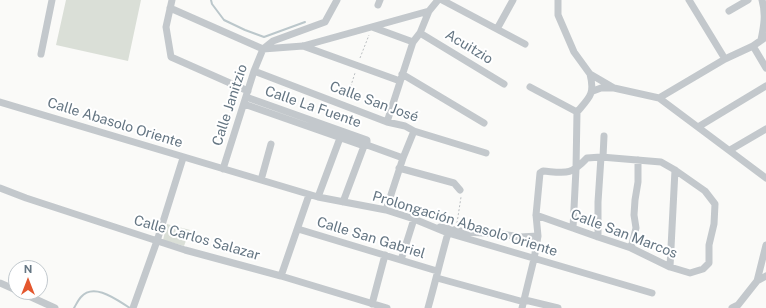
<!DOCTYPE html>
<html>
<head>
<meta charset="utf-8">
<style>
	body { margin:0 }
	#map { position:relative; width:766px; height:308px; overflow:hidden; background:#fafaf8; font-family:"Public Sans",sans-serif }
	canvas { display:block }
	.north { position:absolute; left:8px; top:260px; width:40px; height:40px; box-sizing:border-box; background:#fff; border:1px solid #c1c8cd; border-radius:50%; rotate:0deg; font-size:11px; font-weight:700; line-height:16px; text-align:center; color:#657683 }
	.north::after { content:''; display:block; margin:auto; width:14px; height:18px; background:#e4572e; clip-path:polygon(50% 0,100% 100%,50% 72%,0 100%) }
</style>
</head>
<body>
<div id="map">
<canvas width="766" height="308"></canvas>
<div class="north">N</div>
</div>
<script>
const g = document.querySelector('canvas').getContext('2d');
g.lineJoin = 'round';
function paint(path, color) { g.fillStyle = color; g.fill(path, 'evenodd'); }
function strokePath(path, color, width, dash) { g.strokeStyle = color; g.lineWidth = width; g.lineCap = dash ? 'butt' : 'round'; g.setLineDash(dash || []); g.stroke(path); }
function write(font, color, halo, rows, align = 'center') {
  g.font = font + ' "Public Sans",sans-serif'; g.lineWidth = 4; g.setLineDash([]); g.textBaseline = 'middle'; g.strokeStyle = halo; g.fillStyle = color; for (const [text, x, y, turn = 0] of rows) {
    g.save(); g.translate(x, y); g.rotate((+turn || 0) * Math.PI / 180); g.textAlign = isNaN(turn) ? turn : align; if (halo) g.strokeText(text, 0, 0); g.fillText(text, 0, 0); g.restore();
  }
}
const green = new Path2D(`
	M66 0H141L128 61 56 45Z
	M167 224 190 230 184 246 163 240Z`);
const stream = new Path2D(`
	M211 0 212 4 224 20 245 30 264 37 305 22
	M74 308C76 305 78 300 81 297 94 282 117 300 130 308`);
const path = new Path2D(`
	M360 58 369 35
	M347 98 355 73
	M457 223 461 197`);
const minor = new Path2D(`
	M172 0 166 27 171 57 248 91
	M442 0 525 44
	M558 0V15L574 52 590 74 614 88 659 98 766 178
	M689 0 725 59
	M378 5 380 0
	M170 8 263 49 303 46 429 11
	M729 11 748 0
	M372 27 413 42
	M497 29 513 0
	M420 33 504 84
	M761 40C764 25 766 14 762 0
	M303 46 400 81
	M753 46 766 68
	M41 54 52 0
	M254 71 387 122 405 126 414 131 486 153
	M402 74 484 123
	M530 87 577 112
	M593 91 601 88H614
	M246 97 367 140V145L364 146 343 202
	M659 98 725 59 753 46 766 37
	M0 102 318 197 386 210 414 219 448 233 652 293
	M244 104 364 146
	M387 122 413 42 420 33 429 11 438 0
	M698 127 766 86
	M367 145 403 158
	M730 150 766 129
	M603 157 604 136
	M399 168 454 183 460 190
	M223 169 254 71 263 49 273 41 325 22 337 0
	M261 180 271 144
	M0 188 26 198 185 250 281 276 387 308
	M318 197 340 138
	M386 210 403 158 414 131
	M440 227 465 232 501 234 520 237 538 236
	M573 228 576 169 577 112C590 97 595 94 590 74
	M298 229 437 271
	M598 237V202L601 157
	M631 248 636 228 634 215 635 200 638 182V160
	M401 260 414 219
	M670 267 675 170
	M281 276 309 195
	M437 278 524 302
	M757 281 766 276
	M0 283 16 290
	M20 292 55 308
	M525 300 558 308
	M372 304 385 255
	M133 308 157 241 183 158
	M428 308C435 283 441 258 448 233
	M522 308 534 259 538 236 536 215 540 173 543 171C566 173 570 176 587 158L601 157 661 162 675 170 705 191 715 204 714 224 709 245V263L703 269 690 273 670 267 631 248 598 237 536 215
	M732 308 738 305 757 281 766 245`);
const streetNames = [
	["Acuitzio",469,47,31],
	["Calle San José",374,102,20],
	["Calle Janitzio",230,105,-72],
	["Calle La Fuente",313,107,19],
	["Calle Abasolo Oriente",115,123,17],
	["Prolongación Abasolo Oriente",465,224,17],
	["Calle San Marcos",624,234,21],
	["Calle Carlos Salazar",197,238,16],
	["Calle San Gabriel",371,238,17]
];
paint(green, '#dadfd7');
strokePath(stream, '#bbc7cb', 2);
strokePath(path, '#bbbfc2', 1, [2, 2]);
strokePath(minor, '#c3c8cc', 7);
write('14px', '#657683', '#fff', streetNames);
</script>
</body>
</html>
